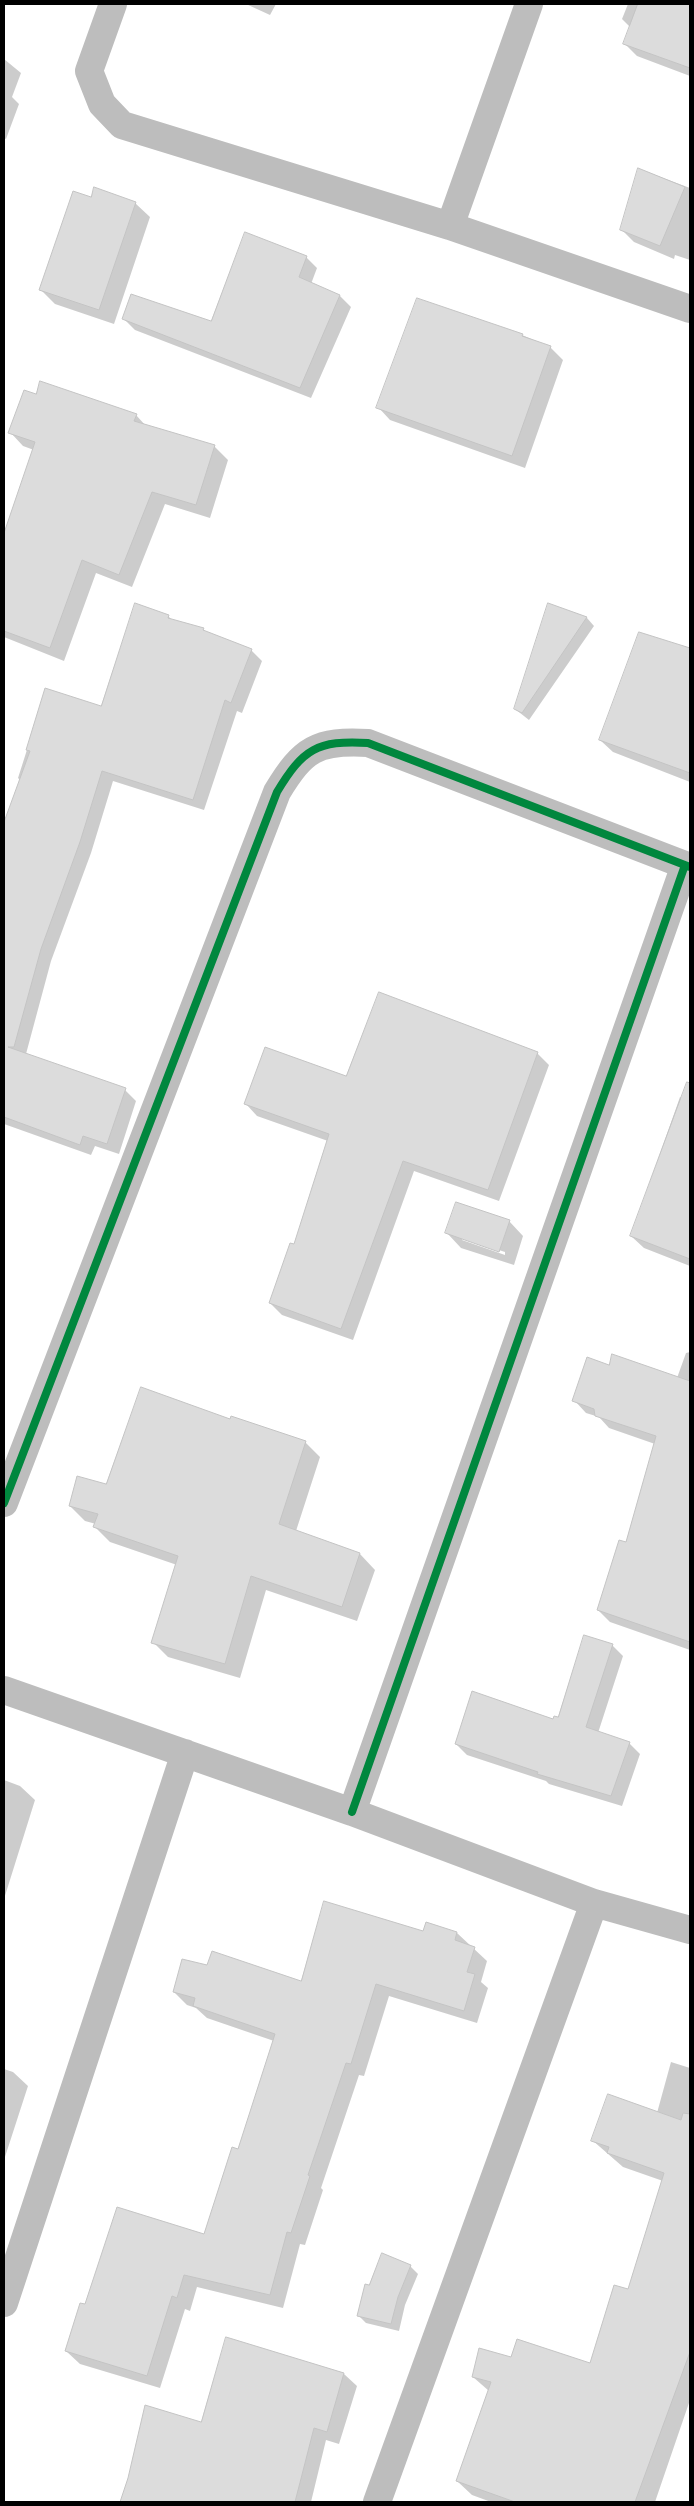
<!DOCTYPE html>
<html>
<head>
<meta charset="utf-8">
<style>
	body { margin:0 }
	#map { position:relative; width:694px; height:2506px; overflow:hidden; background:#fff; font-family:Lato,sans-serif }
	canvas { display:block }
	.frame { position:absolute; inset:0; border:5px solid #000; pointer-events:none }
</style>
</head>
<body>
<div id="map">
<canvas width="694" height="2506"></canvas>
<div class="frame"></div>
</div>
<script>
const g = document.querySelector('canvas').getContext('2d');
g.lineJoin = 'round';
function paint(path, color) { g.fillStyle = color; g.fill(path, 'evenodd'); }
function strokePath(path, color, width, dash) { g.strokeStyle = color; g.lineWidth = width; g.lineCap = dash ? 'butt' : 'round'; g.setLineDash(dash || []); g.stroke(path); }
const shadow = new Path2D(`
	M246 4H276L270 15Z
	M628 4H690V76L637 56 624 43 630 27 622 19Z
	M4 59 21 73 12 97 19 104 6 139 4 138Z
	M639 169 690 188V260L675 255 674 259 634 242 621 229Z
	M91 198 135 203 150 217 114 324 55 304 41 290Z
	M306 257 317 268 311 284 340 296 351 307 311 398 135 330 124 319 212 323Z
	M522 335 550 347 563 360 525 468 390 420 378 407Z
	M36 395 136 415 146 426 214 446 228 460 210 518 165 504 132 587 96 573 64 661 4 637V533L34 450 23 446 10 432Z
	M549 604 587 618 594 626 529 720 515 709Z
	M168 616 172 620 203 629 207 633 251 650 262 661 242 713 237 711 204 810 113 781 91 853 51 961 26 1054 125 1090 136 1101 119 1154 95 1146 91 1155 4 1124V824L20 780 18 778 46 690 101 708Z
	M640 633 690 650V782L613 752 600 740Z
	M537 1053 549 1065 499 1201 414 1171 353 1340 282 1315 270 1303 295 1246 328 1141 257 1116 246 1104 347 1077Z
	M680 1097 690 1101V1266L644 1248 631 1236Z
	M509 1221 523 1236 514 1265 461 1248 447 1233ZM462 1238 505 1252V1255L462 1240Z
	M690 1352V1650L610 1622 598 1610 626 1543 655 1444 609 1428 599 1417 586 1413 574 1400 609 1366 677 1378 686 1353Z
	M231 1421 305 1442 320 1457 296 1531 360 1554 375 1570 357 1621 266 1590 240 1678 168 1657 153 1642 177 1565 110 1542 95 1527 96 1524 85 1521 70 1506Z
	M612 1645 623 1656 598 1733 629 1743 640 1754 622 1806 549 1784 546 1781 467 1755 456 1744 558 1719Z
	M4 1780 20 1786 35 1800 4 1899Z
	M424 1932 457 1933 487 1961 481 1982 488 1988 477 2023 389 1996 364 2076 359 2075 321 2188 323 2190 305 2245 300 2244 283 2308 197 2287 190 2311 185 2309 160 2388 80 2364 66 2351 86 2306 204 2236 239 2150 274 2041 207 2018 196 2008 187 2005 174 1992 302 1983Z
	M671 2062 690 2068V2400L655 2502H491L472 2495 457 2481 489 2391 473 2377 511 2359 591 2364 629 2291 663 2181 623 2167 592 2140 657 2113Z
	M4 2069 13 2072 28 2086 4 2160Z
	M410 2266 418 2274 405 2305 399 2331 366 2323 359 2316 370 2286Z
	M344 2374 357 2386 339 2444 326 2440 311 2502H121L130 2479 202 2423Z`);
const building = new Path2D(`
	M638 4H690V68L623 44Z
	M638 168 685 187 660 246 620 230Z
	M94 187 136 202 99 310 39 290 73 191 91 197Z
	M245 232 307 256 299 277 340 295 300 388 122 319 131 294 211 321Z
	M417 298 523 334 522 336 551 346 512 456 376 408Z
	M40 381 137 414 134 421 215 445 196 505 152 492 119 575 82 560 50 648 4 631V533L35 442 8 433 24 390 36 394Z
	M135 603 169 615 168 618 204 628 203 630 252 649 231 703 225 700 193 800 102 771 80 842 41 949 14 1047H8L126 1088 107 1144 83 1136 80 1145 4 1117V822L30 751 26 750 45 688 101 706Z
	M548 603 587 617 522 713 514 709Z
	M639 632 690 648V773L599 740Z
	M379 992 538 1052 488 1190 403 1161 341 1329 269 1303 290 1243 294 1244 329 1134 244 1104 265 1047 346 1076Z
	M687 1082 690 1083V1259L630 1236Z
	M456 1202 510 1220 499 1252 445 1233Z
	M612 1354 690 1381V1642L597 1610 619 1540 626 1542 656 1436 595 1416 594 1409 572 1401 587 1357 609 1365Z
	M141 1387 230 1419 231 1416 306 1441 279 1524 360 1553 342 1607 251 1576 225 1664 151 1643 178 1556 93 1527 98 1514 69 1506 77 1476 106 1484Z
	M584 1635 613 1644 586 1727 630 1742 611 1796 537 1774 538 1772 455 1744 472 1691 553 1719 554 1716 558 1717Z
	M324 1901 423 1931 426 1922 457 1932 455 1940 475 1947 467 1972 475 1974 464 2011 376 1984 351 2064 346 2063 308 2175 310 2176 291 2233 287 2232 270 2295 184 2275 177 2298 172 2296 147 2376 65 2351 80 2303 85 2304 117 2207 204 2234 232 2147 238 2149 275 2034 193 2006 195 1998 173 1992 182 1959 207 1965 212 1951 301 1981Z
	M608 2094 681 2120 683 2113 690 2114V2352L635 2502H515L456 2481 491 2382 472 2377 479 2348 511 2357 517 2339 590 2363 614 2285 628 2289 664 2173 607 2153 609 2147 591 2141Z
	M382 2253 411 2265 398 2297 391 2324 357 2316 365 2284 369 2285Z
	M226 2337 344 2373 327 2432 314 2428 295 2502H120L128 2478 145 2405 201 2422Z`);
const minor = new Path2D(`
	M113 4 89 71 102 104 122 125 450 226 690 309
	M450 226 529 4
	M4 1503 277 792C303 749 317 740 368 743L690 867
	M4 1690 352 1812 594 1903 690 1930
	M352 1812 685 865
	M4 2303 185 1753
	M377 2502 594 1903`);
const cycleway = new Path2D(`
	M4 1503 277 792C303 749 317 740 368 743L690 867
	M352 1812 685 865`);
paint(shadow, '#0003');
paint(building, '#dcdcdc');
strokePath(building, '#c4c4c4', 1);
strokePath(minor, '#bdbdbd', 28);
strokePath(cycleway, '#00873e', 8);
</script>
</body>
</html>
